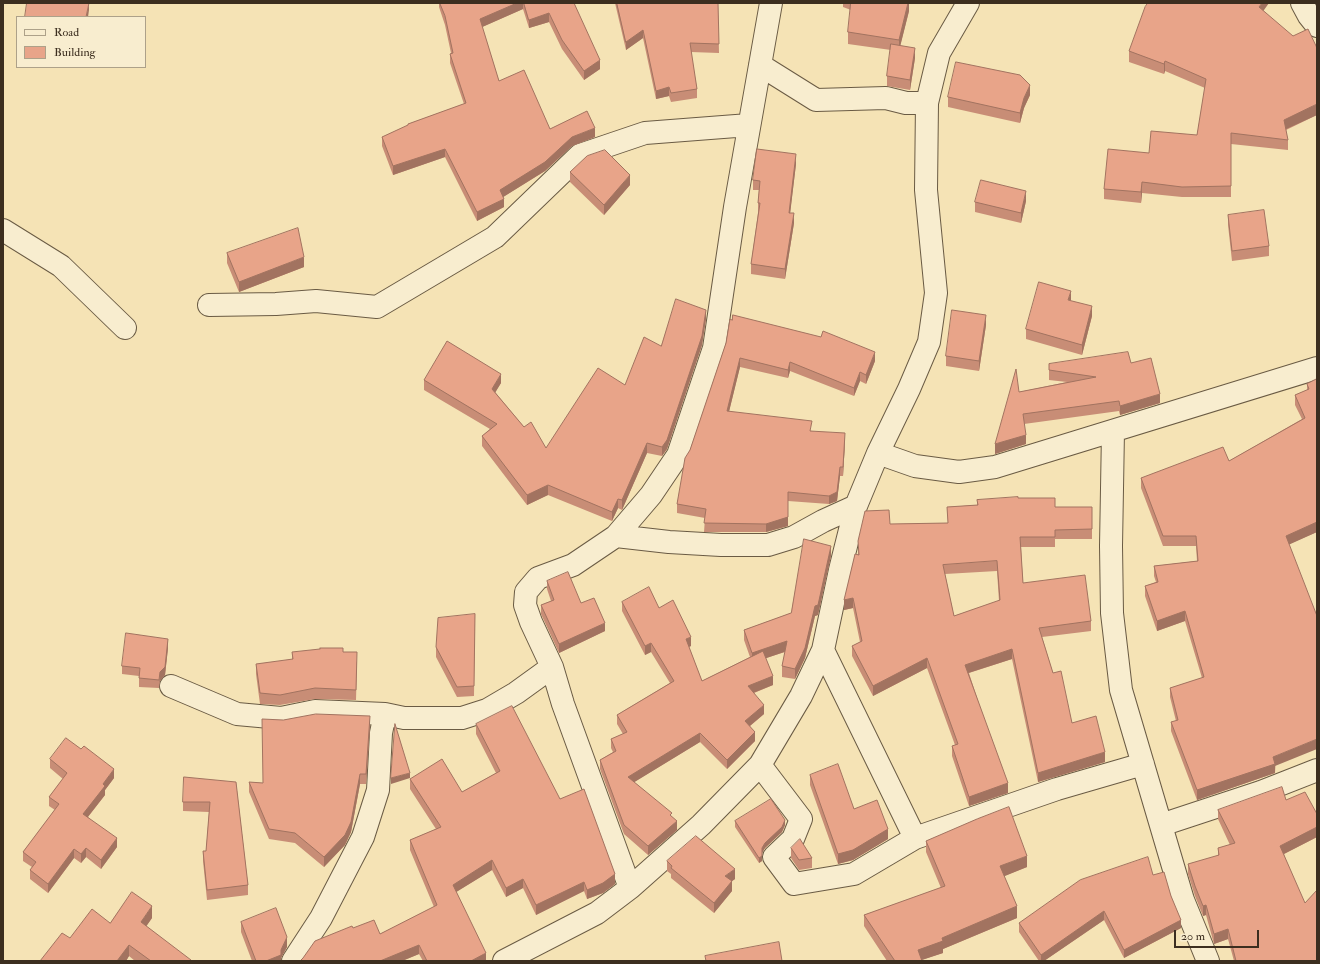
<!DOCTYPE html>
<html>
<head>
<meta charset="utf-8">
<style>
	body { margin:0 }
	#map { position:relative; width:1320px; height:964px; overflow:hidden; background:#f5e3b5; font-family:"IM FELL Double Pica",serif }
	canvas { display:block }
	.frame { position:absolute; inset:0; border:4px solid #3c2e1f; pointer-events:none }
	.legend { position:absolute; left:16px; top:16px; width:130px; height:52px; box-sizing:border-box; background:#f8edcf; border:1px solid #ada189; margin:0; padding:5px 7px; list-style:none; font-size:12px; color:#3c2e1f }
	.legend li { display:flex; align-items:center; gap:8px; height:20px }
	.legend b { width:20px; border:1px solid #ada189 }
	.scale { position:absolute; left:1174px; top:930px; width:85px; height:18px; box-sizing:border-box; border:2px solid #3c2e1f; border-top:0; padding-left:5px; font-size:12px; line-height:14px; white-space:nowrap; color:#3c2e1f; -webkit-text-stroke:3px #f8edcf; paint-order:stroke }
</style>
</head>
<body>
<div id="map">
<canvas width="1320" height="964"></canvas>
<div class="frame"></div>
<ul class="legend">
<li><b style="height:5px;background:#f8edcf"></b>Road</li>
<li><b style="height:11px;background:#e8a489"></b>Building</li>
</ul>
<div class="scale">20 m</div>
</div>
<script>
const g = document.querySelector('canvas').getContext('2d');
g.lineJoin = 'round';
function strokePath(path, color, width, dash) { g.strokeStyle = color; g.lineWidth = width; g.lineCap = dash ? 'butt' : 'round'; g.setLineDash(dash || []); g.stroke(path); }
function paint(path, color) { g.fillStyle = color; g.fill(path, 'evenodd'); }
const minor = new Path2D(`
	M1302 3 1309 16 1317 26
	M760 65 816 100 886 98 906 103H927
	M3 230 61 266 125 328
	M209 305 276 304 316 301 377 307 495 237 580 155 645 133 749 125
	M1113 431 1111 546 1112 613 1121 690 1183 900 1208 961
	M878 453 915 466 959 472 995 467 1317 368
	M616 536 669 542 721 545H768L794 537 823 521 856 506
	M823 650 915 838
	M171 686 237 714 281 718 315 711 385 714 404 718H462L487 710 516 693 552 667
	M760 765 801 819 793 839 774 857 794 884 854 874 915 838 1057 789 1143 764
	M1161 825 1261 792 1317 770
	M630 888 563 704 552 667 531 622 525 605 526 592 538 578 573 565 616 536 651 495 678 455 714 348 735 207 771 3
	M293 961 321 918 363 837 378 790 381 733 385 714
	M504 961 597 913 630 888 701 825 760 765 801 696 823 650 840 570 856 506 878 453 909 389 929 342 936 293 926 190 927 103 939 53 968 3`);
const wall = new Path2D(`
	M439 3H574L600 69 584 80 562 49 549 22 529 28 523 9 482 27 499 81 550 129 595 137 572 146 545 171 503 197 504 207 477 221 445 157 393 175 382 146V137L408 126V124L464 104 450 63V54L451 53 445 25 439 7Z
	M615 3H718L719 53 691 52 697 89V98L671 102 669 96 656 99 643 38 626 50Z
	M843 3H909V11L900 46 915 58 910 90 887 86V76L891 50 848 44V32L851 10 843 7Z
	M1264 11 1317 115 1286 130 1288 140V150L1231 144V197H1182L1142 193 1141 203 1104 199V189L1149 153 1197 135 1205 88 1165 71 1164 74 1129 62V51Z
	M1030 95 1024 108 1020 123 948 107V97Z
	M796 164 790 213 794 223 785 279 751 274V264L758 213V203L759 190H753V180Z
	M570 172 630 185 604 215 570 182Z
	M1026 201 1021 223 975 212V202Z
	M1228 215 1269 246V256L1232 261 1228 225Z
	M227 253 304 267 239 292 227 263Z
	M1071 301 1092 316 1082 355 1026 339V329Z
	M706 319 702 345 667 449 662 456 647 453 622 510 618 508 612 521 548 495 527 505 482 446V436L490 429 424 390V380L501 383 495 392 524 427 546 448 625 385 661 346Z
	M986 325 979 371 946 366V356Z
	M726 343 875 361 866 384 860 381 854 396 790 371 788 378 740 367 729 411 812 431 845 442 843 476H840L837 501 829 504 788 501V526L766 532H704L705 518 677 513V504L690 450Z
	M1131 363 1160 403 1120 415 1119 411 1024 424 1026 444 995 454 1019 392 1067 382 1049 380V364Z
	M1317 379V532L1289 544 1275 773 1197 800 1171 731V722L1176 721 1170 697V688L1202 678 1185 621 1157 631 1145 596V586L1156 582 1154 576V566L1197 561 1196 546H1163L1141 488V478L1229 461 1302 419 1295 405V395L1307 390V384Z
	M1018 498 1055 507H1092V539H1055V547H1021L1023 583 1091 621V631L1042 637 1053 673 1072 723 1105 762 1038 782 1012 659 969 673 1008 793 969 806 952 756V746L955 745 927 668 873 696 852 656V646L860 642 853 608 844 610 858 554V541L890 524 948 523 947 507 977 505V500ZM997 571 999 601 954 616 945 574Z
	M831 556 818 615 815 616 805 658 795 679 782 677V666L785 652 766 658 773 685 754 693 764 714 750 726 755 741 727 769 700 742 634 782 672 817 677 830 648 855 624 834 600 769V760L613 752 611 748V739L623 734 617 724V715L670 683 651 652 645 655 622 611V602L659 608 691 646 689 647 702 681 750 657 744 640V630L791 613Z
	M547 581 581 603 605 631 559 653 541 614V605L551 601 547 589Z
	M475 614 474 696 457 697 436 657V647Z
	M168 648 165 675 160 681 159 688 139 687V676L122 674V666Z
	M292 652H343L357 662 356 700 315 699 280 705 260 704 256 674V664L292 660Z
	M476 724 560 799 615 884 603 893 587 899 584 891 536 915 523 888 506 897 492 870 456 892 486 961H423L419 954 402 961H300L353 928 380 934 434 907 410 850V840L436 829 410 789V779L462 792 496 773 476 734Z
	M370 726 366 784H360L351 832 345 845 324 867 295 843 269 839 249 792V782L263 783Z
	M50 759 114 778 105 790V795L88 817 117 847 101 869 86 857 81 863 74 858 48 893 30 879V870L32 867 23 861V852L55 810 49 806V797L63 779 50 768Z
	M810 775 854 809 888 839 853 860 838 864 810 785Z
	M236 782 248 885V895L207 900 203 861V851H206L209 812 183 811V802Z
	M1286 800 1317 814V837L1284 854 1317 961H1234L1228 939 1214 944 1206 915 1203 916 1195 896 1188 874V864L1218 856V848L1230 845 1218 819V810Z
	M735 821 785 825 782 832 765 848 762 853V861L759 863 735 827Z
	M926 841 1027 867 1004 876 1017 918 943 949V953L921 960 922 961H887L864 926V915L941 888 926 852Z
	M791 848 812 858V868L799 870 791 858Z
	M667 861 735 879 732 881V891L714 913 671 878V874L667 871Z
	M1153 875 1171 896 1181 928 1124 958 1104 920 1044 961H1039L1019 932V923Z
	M152 918 146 926 191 961H135L129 956 126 961H40L110 923Z
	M241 922 287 947 281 958V961H252L241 932Z`);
const shadedWall = new Path2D(`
	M89 3V10L88 17H86Z
	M517 3H523V9L480 28V19Z
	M908 3H909V11L899 51V40Z
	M1262 3H1269L1259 17V7Z
	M549 13V22L529 28V20Z
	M643 30V38L626 50V42Z
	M915 48V58L910 90V80Z
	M600 60V69L584 80V71Z
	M1165 61V71L1164 74V64Z
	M1030 85V95L1024 108 1020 123V113L1024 98Z
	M669 87V96L656 99V91Z
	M1317 104V115L1284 130V120Z
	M595 128V137L572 146 545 171 500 199V190L572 137Z
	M445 149V157L393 175V166Z
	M796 154V164L789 223V213Z
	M630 175V185L604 215V205Z
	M1142 182V193L1141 203V192Z
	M1026 191V201L1021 223V213Z
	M504 199V207L477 221V212Z
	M794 213V223L785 279V269Z
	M304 257V267L239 292V282Z
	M1071 291V301L1068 300Z
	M1092 306V316L1082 355V345Z
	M706 310V319L702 345 667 449 662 456V447Z
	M986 315V325L979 371V361Z
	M875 352V361L866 384V375Z
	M740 358V367L727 420V411Z
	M790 362V371L788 378V370Z
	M860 372V381L854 396V388Z
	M501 374V383L492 398V389Z
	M1160 394V403L1120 415V406Z
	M845 433V442L843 476V467Z
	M1026 435V444L995 454V444Z
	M647 443V453L622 510V500Z
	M840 467V476L837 501 829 504V496Z
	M548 485V495L527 505V495Z
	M788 492V526L766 532V524Z
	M618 499V508L612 521V512Z
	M1317 522V532L1286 546V536Z
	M831 546V556L818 615 815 616 805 658 795 679V669L815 606Z
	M853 598V608L844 610V600Z
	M1185 611V621L1157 631V621Z
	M605 623V631L559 653V644Z
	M691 637V646L686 648V639Z
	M168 639V648L165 675 160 681 159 688 160 672Z
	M787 641V651L752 663V653Z
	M651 643V652L645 655V646Z
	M1012 649V659L965 674V665Z
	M927 658V668L873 696V686Z
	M773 676V685L748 695V686Z
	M764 705V714L745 730V721Z
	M370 716V726L366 784V774Z
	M755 732V741L727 769V760Z
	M700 733V742L628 786V777Z
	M1317 739V749L1275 766V773L1197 800V790L1273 757Z
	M1105 752V762L1038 782V773Z
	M114 769V778L105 790V795L83 823V814L103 784Z
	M410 773V778L391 784V778Z
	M360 774V784L351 832 345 845 324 867V857Z
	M1008 783V793L969 806V797Z
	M785 820V825L782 832 765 848 762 853V848L765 843Z
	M677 821V830L648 855V846Z
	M1317 827V837L1280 856V846Z
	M888 829V839L853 860 838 864V854Z
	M117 838V847L101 869V860Z
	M86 848V857L81 863V854Z
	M74 849V858L48 893V884Z
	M762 856V861L759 863V858Z
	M1027 856V867L1000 878V866Z
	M492 860V870L453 894V885Z
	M735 869V879L725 886V876Z
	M615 874V884L603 893 587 899V890Z
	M523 879V888L506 897V888Z
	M732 881V891L714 913V903Z
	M584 882V891L536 915V905Z
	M1206 905V915L1203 916V906Z
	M152 906V918L141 934V922Z
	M1017 906V918L943 949V953L919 961 918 950 942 938Z
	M1104 911V920L1044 961H1041V955Z
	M1181 920V928L1124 958V950Z
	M1228 929V939L1214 944V934Z
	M287 937V947L281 958V961H266L281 950Z
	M129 945V956L126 961H117Z
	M419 945V954L402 961H380Z
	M486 953V961H471Z`);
const building = new Path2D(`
	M27 3H89L86 17H25Z
	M440 3H517L480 19 499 81 524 70 550 129 587 111 595 128 572 137 545 162 500 190 504 199 477 212 445 149 393 166 382 137 408 125V124L466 103 450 54 453 53 445 16Z
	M524 3H574L600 60 584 71 562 40 549 13 529 20Z
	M617 3H718L719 44 690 43 697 89 671 93 669 87 656 91 643 30 626 42Z
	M851 3H908L899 40 848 32Z
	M1148 3H1262L1259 7 1293 36 1308 29 1317 48V104L1284 120 1288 140 1231 133V186L1182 187 1142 182 1141 192 1104 189 1108 149 1149 153 1151 131 1197 135 1206 79 1165 61 1164 64 1129 51 1145 7Z
	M891 44 915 48 910 80 887 76Z
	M956 62 1020 75 1030 85 1024 98 1020 113 948 97Z
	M757 149 796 154 789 213H794L785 269 751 264 760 203H758L760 181 753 180Z
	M605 150 630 175 604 205 570 172 587 156Z
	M981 180 1026 191 1021 213 975 202Z
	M1264 210 1269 246 1232 251 1228 215Z
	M298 228 304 257 239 282 227 253Z
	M1039 282 1071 291 1068 300 1092 306 1082 345 1026 329Z
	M676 299 706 310 702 336 667 440 662 447 647 443 622 500 618 499 612 512 548 485 527 495 482 436 497 424 424 380 447 341 501 374 492 389 524 427 531 422 546 448 598 368 625 385 644 337 661 346Z
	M952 310 986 315 979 361 946 356Z
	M733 315 821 337 823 331 875 352 866 375 860 372 854 388 790 362 788 370 740 358 727 411 812 421 810 431 845 433 843 467H840L837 492 829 496 788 492V517L766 524 704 523 706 509 677 504 685 458 690 450 726 343 730 319 732 320Z
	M1128 352 1131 363 1151 358 1160 394 1120 406 1119 401 1023 414 1026 435 995 444 1016 369 1019 392 1096 377 1049 370V364Z
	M1317 379V522L1286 536 1317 616V739L1273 757 1275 764 1197 790 1171 722 1178 720 1170 688 1204 677 1185 611 1157 621 1145 586 1158 582 1154 566 1198 561 1196 536H1163L1141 478 1223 447 1229 461 1305 418 1295 395 1309 389 1307 384Z
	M1018 497V498H1055V507H1092V529L1055 530V537H1020L1023 583 1085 575 1091 621 1039 628 1053 673 1061 671 1072 723 1096 716 1105 752 1038 773 1012 649 965 665 1008 783 969 797 952 746 958 744 927 658 873 686 852 646 862 641 853 598 844 600 855 554 859 555 858 541 865 511 889 510 890 524 948 523 947 507 978 505 977 500ZM997 561 1000 600 954 616 943 565Z
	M804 539 831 546 818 605 815 606 805 648 795 669 782 666 787 641 752 653 744 630 791 613Z
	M568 572 581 603 594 598 605 623 559 644 541 605 554 600 547 581Z
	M649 587 659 608 673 600 691 637 686 639 702 681 763 651 773 676 748 686 764 705 745 721 755 732 727 760 700 733 628 777 672 813 670 815 677 821 648 846 624 825 600 760 616 751 611 739 627 732 617 715 674 681 651 643 645 646 622 602Z
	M475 614 474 686 457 687 436 647 438 618Z
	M126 633 168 639 165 667 160 672 159 680 139 678 140 668 122 666Z
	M320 648H343V652H357L356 690 315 688 280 695 260 693 256 664 293 659 292 652 320 649Z
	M512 706 560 799 584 789 615 874 603 883 587 890 584 882 536 905 523 879 506 888 492 860 453 885 486 953 471 961H427L419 945 380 961H300L303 958 315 941 352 926 353 928 374 920 380 934 437 905 410 840 441 827 410 779 442 759 462 792 500 771 476 724Z
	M316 714 370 716 366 774H360L351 822 345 835 324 857 295 833 269 829 249 782 263 783 262 719 283 720Z
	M395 724 410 773 391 778Z
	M66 738 81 749 84 746 114 769 103 784 105 786 83 814 117 838 101 860 86 848 81 854 74 849 48 884 30 870 36 862 23 852 59 804 49 797 67 773 50 759Z
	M838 764 854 809 877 800 888 829 853 850 838 854 810 775Z
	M184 777 236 782 248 885 207 890 203 851H206L210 802H183Z
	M1282 787 1286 800 1305 792 1317 814V827L1280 846 1305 903 1317 890V961H1236L1228 929 1214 934 1206 905 1203 906 1195 886 1188 864 1219 855 1218 848 1235 843 1218 810Z
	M771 799 785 820 782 827 765 843 762 848V856L759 858 735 821Z
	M1009 807 1027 856 1000 866 1017 906 942 938 943 941 918 950 922 961H895L864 915 945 886 926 841 977 819Z
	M696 836 735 869 725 876 732 881 714 903 671 868 672 866 667 861Z
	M800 839 812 858 799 860 791 848Z
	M1148 857 1153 875 1164 872 1171 896 1181 920 1124 950 1104 911 1041 955 1019 923 1080 880Z
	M132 892 152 906 141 922 191 960 190 961H151L129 945 117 961H40L62 933 70 938 92 909 110 923Z
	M276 908 287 937 281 950V955L266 961H256L241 922Z
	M779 942 782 961H706L705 956Z`);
strokePath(minor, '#6a5b44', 24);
strokePath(minor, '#f8edcf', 22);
paint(wall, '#c88d76');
paint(shadedWall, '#a27360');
paint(building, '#e8a489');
strokePath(building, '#a27360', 1);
</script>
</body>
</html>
